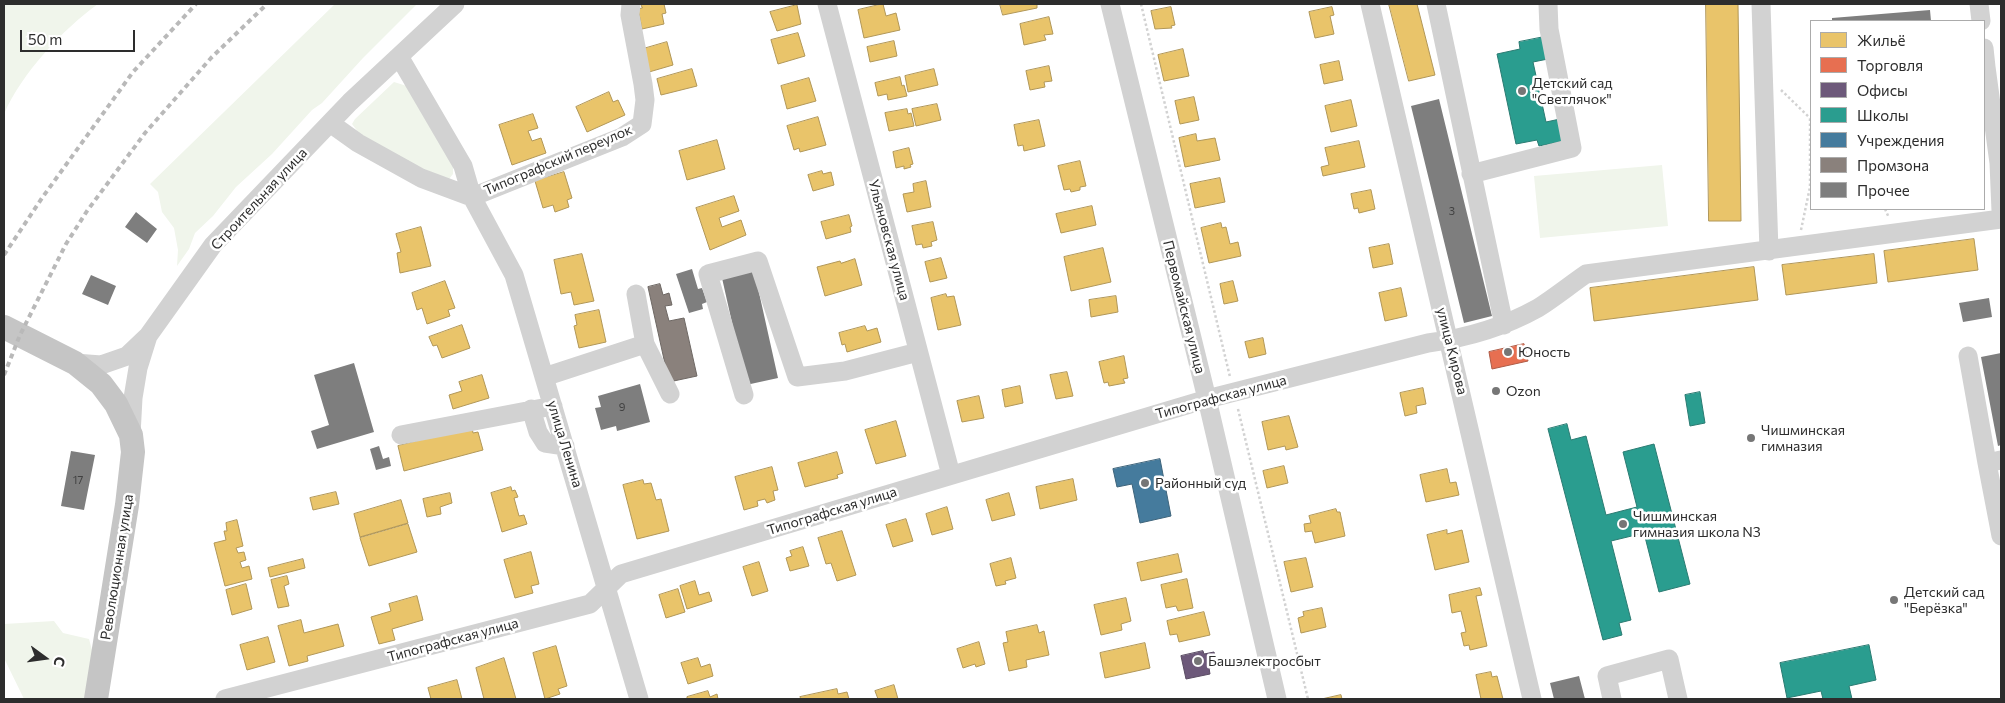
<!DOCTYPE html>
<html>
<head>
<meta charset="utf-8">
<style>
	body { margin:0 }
	#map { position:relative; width:2005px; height:703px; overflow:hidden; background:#fff; font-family:Commissioner,sans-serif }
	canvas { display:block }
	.frame { position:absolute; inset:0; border:5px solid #2d2d2d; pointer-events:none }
	.legend { position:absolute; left:1810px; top:20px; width:175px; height:190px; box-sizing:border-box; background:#fff; border:1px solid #ababab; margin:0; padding:6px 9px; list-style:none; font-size:15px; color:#2d2d2d }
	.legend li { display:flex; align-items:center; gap:10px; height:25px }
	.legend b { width:25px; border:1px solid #ababab }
	.north { position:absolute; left:20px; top:633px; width:50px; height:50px; -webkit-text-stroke:4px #fff; paint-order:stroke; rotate:104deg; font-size:14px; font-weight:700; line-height:20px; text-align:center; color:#2d2d2d }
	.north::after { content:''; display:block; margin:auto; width:18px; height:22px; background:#2d2d2d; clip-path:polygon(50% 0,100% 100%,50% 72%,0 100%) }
	.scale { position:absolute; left:20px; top:30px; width:115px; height:22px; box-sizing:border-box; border:2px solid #2d2d2d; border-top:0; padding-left:6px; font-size:15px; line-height:18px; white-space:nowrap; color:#2d2d2d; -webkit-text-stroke:4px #fff; paint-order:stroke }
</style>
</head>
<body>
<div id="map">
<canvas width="2005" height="703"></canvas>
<div class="frame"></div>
<ul class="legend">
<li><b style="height:14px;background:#e9c46a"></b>Жильё</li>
<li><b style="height:14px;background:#e76f51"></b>Торговля</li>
<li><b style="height:14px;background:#6d597a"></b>Офисы</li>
<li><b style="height:14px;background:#2a9d8f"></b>Школы</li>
<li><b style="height:14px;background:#457b9d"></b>Учреждения</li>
<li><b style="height:14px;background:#8a817c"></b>Промзона</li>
<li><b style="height:14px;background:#7e7e7e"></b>Прочее</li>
</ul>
<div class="north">С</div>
<div class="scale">50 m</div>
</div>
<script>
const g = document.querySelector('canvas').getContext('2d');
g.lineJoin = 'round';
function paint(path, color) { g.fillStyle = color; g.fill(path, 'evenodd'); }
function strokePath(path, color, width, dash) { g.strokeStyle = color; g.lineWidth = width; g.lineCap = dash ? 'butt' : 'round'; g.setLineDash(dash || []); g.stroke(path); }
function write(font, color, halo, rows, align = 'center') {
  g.font = font + ' Commissioner,sans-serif'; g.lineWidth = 5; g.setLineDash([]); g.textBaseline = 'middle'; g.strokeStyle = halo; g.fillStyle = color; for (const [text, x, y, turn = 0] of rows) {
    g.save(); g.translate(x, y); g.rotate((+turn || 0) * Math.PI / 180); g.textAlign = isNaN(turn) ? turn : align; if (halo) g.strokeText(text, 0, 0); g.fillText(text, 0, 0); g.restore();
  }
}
const green = new Path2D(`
	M4 4H98C62 30 22 73 4 114Z
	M335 4H417L363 58 322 103 312 110 272 154 236 187 213 216 195 233 189 249 177 266 178 250 174 228 162 212 158 192 150 184Z
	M394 82 410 87 453 165V174L449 179 441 178 362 137 352 124 355 119Z
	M1662 165 1668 226 1540 238 1534 176Z
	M54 621 63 633 89 639 96 665 88 699H24L4 658V624Z`);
const homes = new Path2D(`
	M641 4H664L666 13 662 14 664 24 642 29 638 9 642 8Z
	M883 4 886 16 896 13 900 30 864 38 858 10Z
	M1000 4H1037V8L1003 15Z
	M1389 4H1417L1435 75 1409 81Z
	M1706 4H1738L1741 221H1709Z
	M797 5 801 24 777 31 770 12Z
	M1171 7 1175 25 1171 26 1172 28 1155 29 1151 11Z
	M1332 7 1334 15 1330 16 1334 34 1315 38 1309 12Z
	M1049 17 1053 34 1044 35 1046 40 1024 45 1020 24Z
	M798 33 805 56 778 64 771 40Z
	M894 41 897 56 870 62 867 47Z
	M667 42 673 65 649 72 643 49Z
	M1183 49 1189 76 1164 81 1158 55Z
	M1339 61 1343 80 1324 84 1320 65Z
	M1049 66 1052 81 1044 82 1045 87 1030 90 1026 71Z
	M692 69 697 86 661 95 657 79Z
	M934 69 938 85 908 92 905 76Z
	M900 77 902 86 904 85 907 96 888 100 887 94 878 96 875 83Z
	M809 78 816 101 787 109 781 86Z
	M609 92 613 102 618 100 625 115 587 132 576 107Z
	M1194 97 1199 120 1180 124 1175 101Z
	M1351 100 1357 126 1331 132 1325 106Z
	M937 104 941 120 916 126 912 109Z
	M907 109 908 114 911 113 914 126 889 131 885 113Z
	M533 114 538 128 528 131 532 141 541 138 546 153 512 165 499 125Z
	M818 117 826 145 800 152 799 148 794 150 787 126Z
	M1039 120 1045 146 1024 151 1023 145 1018 146 1014 125Z
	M1196 134 1197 141 1215 138 1220 160 1185 167 1179 138Z
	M717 140 725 169 687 180 679 151Z
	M1359 141 1365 167 1323 176 1321 167 1329 165 1325 148Z
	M909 148 913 164 910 165 911 167 904 169V166L896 168 893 152Z
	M1080 161 1086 186 1080 187V190L1071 192 1070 189 1064 190 1058 166Z
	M822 171 823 174 831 172 834 185 813 191 808 175Z
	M564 172 572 198 567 200 569 207 555 212 553 205 543 208 535 181Z
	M1220 178 1225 202 1195 208 1190 184Z
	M926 181 931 207 907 212 903 194 914 192 913 184Z
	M1371 190 1375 209 1359 213 1358 208 1354 209 1351 194Z
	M734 196 739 211 719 218 722 227 741 220 746 235 710 250 696 208Z
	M1092 206 1096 225 1061 233 1056 214Z
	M849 215 852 226 850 227 851 232 826 239 821 222Z
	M933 222 937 240 931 242 932 246 923 248 922 244 916 245 912 226Z
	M1221 223 1222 228 1226 227 1230 244 1238 242 1241 256 1209 263 1201 228Z
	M421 227 431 266 400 273 397 253 401 252 396 234Z
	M1974 239 1978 270 1888 282 1884 251Z
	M1389 244 1393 264 1373 268 1369 248Z
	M1103 248 1111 282 1071 291 1064 257Z
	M582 254 594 301 574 305 571 292 561 294 554 260Z
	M1874 254 1877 283 1786 295 1782 265Z
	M941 258 947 278 930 282 925 262Z
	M855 259 862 285 825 296 817 267 840 261 841 263Z
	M1754 267 1758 300 1594 321 1590 288Z
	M445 281 455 308 448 310 450 316 427 324 422 308 417 310 412 293Z
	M1233 281 1238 301 1224 304 1220 284Z
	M1401 288 1407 316 1385 321 1379 293Z
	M946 294 947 297 954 296 961 325 938 330 931 298Z
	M1116 296 1118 312 1091 317 1089 300Z
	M599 310 606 342 579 348 574 326 577 325 575 315Z
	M462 325 470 348 442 358 437 345 433 346 429 337Z
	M865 326 867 331 877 328 881 342 847 352 845 344 842 345 839 333Z
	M1263 338 1266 354 1249 358 1245 342Z
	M1124 356 1128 378 1123 379 1125 383 1109 386 1108 382 1104 383 1099 362Z
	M1067 372 1073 396 1056 399 1050 375Z
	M482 375 489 398 453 409 449 395 462 391 459 382Z
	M1020 386 1023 403 1005 407 1002 390Z
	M1423 388 1426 404 1416 406 1417 413 1405 416 1400 393Z
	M979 396 984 418 962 422 957 401Z
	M1289 416 1298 447 1286 450 1285 446 1268 450 1262 422Z
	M896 421 906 456 876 464 865 430Z
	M472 427 473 433 478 432 483 450 404 471 398 446Z
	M837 452 843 473 837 475 838 478 805 487 798 463Z
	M1284 466 1288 483 1267 488 1263 471Z
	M772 467 778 490 773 491 775 500 767 503 765 499 757 501 758 506 744 510 735 477Z
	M1447 469 1450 483 1456 482 1459 495 1426 502 1420 475Z
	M1073 479 1077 500 1040 509 1036 487Z
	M643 480 644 484 651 483 656 500 661 499 669 531 637 539 623 485Z
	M511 487 512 491 515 490 518 497 514 498 519 516 524 515 527 524 502 532 491 493Z
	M336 492 339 504 313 510 310 498Z
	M450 493 452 503 440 507 441 514 427 517 423 499Z
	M1009 493 1015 515 992 521 986 500Z
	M401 500 408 523 360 537 354 514Z
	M947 507 953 529 932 535 926 514Z
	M1336 509 1337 512H1340L1345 536 1315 543 1312 531 1305 532 1304 524 1311 523 1309 516Z
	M906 519 913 541 893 547 886 525Z
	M237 520 243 546 236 548 238 553 244 552 246 560 240 562 242 568 249 566 252 579 225 586 214 543 226 540 224 531H227L226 523Z
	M408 524 417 552 369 566 360 538Z
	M1447 530V534L1462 530 1469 562 1435 570 1427 535Z
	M842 531 856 575 837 581 831 563 826 564 818 538Z
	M803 547 809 566 790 571 786 558 792 556 790 551Z
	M531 552 539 584 531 586 533 593 515 598 504 560Z
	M1178 554 1182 572 1141 581 1137 563Z
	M1011 558 1016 578 1005 581 1006 584 996 586 990 564Z
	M1306 558 1313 587 1291 592 1284 562Z
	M303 559 305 568 270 577 268 568Z
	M759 562 768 591 752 596 743 567Z
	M287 576 289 584 284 586 289 606 278 608 271 580Z
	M1187 579 1193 608 1178 611 1176 606 1166 608 1161 585Z
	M695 581 699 595 709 592 712 601 687 609 680 586Z
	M246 584 252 609 232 615 226 590Z
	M1480 588 1482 595 1476 596 1487 646 1470 650 1469 645 1464 646 1461 633 1466 632 1461 611 1452 613 1449 595Z
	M678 589 685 612 666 618 659 595Z
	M417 596 423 620 392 629 395 640 379 644 371 617 391 611 389 604Z
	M1126 598 1131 621 1121 624 1122 630 1101 635 1094 605Z
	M1322 608 1326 627 1301 633 1298 618 1304 616 1303 612Z
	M1204 612 1210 635 1179 642 1177 634 1170 635 1167 621Z
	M301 620 304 633 338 624 344 646 307 656 308 661 289 666 278 626Z
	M1037 625 1039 633 1044 631 1049 655 1026 660 1027 667 1009 671 1003 643 1008 642 1006 632Z
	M268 637 275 662 247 670 240 645Z
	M979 642 985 664 976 667 975 664 963 668 957 649Z
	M1145 643 1150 668 1105 678 1100 653Z
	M556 646 567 686 558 689 560 694 545 699 533 653Z
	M504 658 516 699H484L476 668Z
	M698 658 701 667 710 664 713 676 688 684 681 663Z
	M1491 672 1492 677 1497 676 1503 699H1481L1476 675Z
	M457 680 462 699H431L428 688Z
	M894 685 898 699H878L875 691Z
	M837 689 838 694 847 692 849 699H801L800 697Z
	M708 691 710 697 717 694 718 699H687V697Z
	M1341 695 1342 699H1322Z`);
const shops = new Path2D(`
	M1524 344 1528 361 1492 369 1489 352Z`);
const offices = new Path2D(`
	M1203 651 1204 654 1214 652 1218 666 1209 668 1210 674 1186 679 1181 656Z`);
const schools = new Path2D(`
	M1544 37 1548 59 1533 62 1546 122 1560 119 1564 141 1539 146 1537 140 1516 144 1497 54 1520 49 1519 42Z
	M1700 392 1705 423 1690 426 1685 395Z
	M1567 424 1571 440 1586 436 1606 515 1637 507 1623 452 1654 444 1690 584 1659 592 1644 533 1611 541 1631 620 1619 623 1622 635 1603 640 1548 429Z
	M1869 645 1876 680 1849 686 1852 699H1823L1821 691 1787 698 1780 663Z`);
const public = new Path2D(`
	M1160 459 1171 516 1140 523 1132 484 1117 487 1113 469Z`);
const industry = new Path2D(`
	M660 284 663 295 669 293 672 305 665 306 669 321 684 318 697 376 669 382 648 287Z`);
const building = new Path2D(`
	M1930 10 1931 21H1832V18Z
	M1439 99 1492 316 1464 323 1411 106Z
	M136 212 157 229 147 243 125 227Z
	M692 269 698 289 702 288 707 302 702 304 703 309 689 313 676 274Z
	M754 270 778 378 746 385 722 278Z
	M91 275 116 286 108 305 82 294Z
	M1989 298 1992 317 1963 322 1959 303Z
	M2001 353V445L1998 446 1981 357Z
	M354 363 374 432 317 449 311 431 329 425 314 375Z
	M640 384 650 422 617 431 616 426 601 430 595 408 601 407 598 396Z
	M379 446 383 459 389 457 391 466 376 470 370 449Z
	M71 451 95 455 84 510 61 506Z
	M1579 676 1585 699H1554L1550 683Z`);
const path = new Path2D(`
	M1141 4 1230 377
	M1781 90 1810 118
	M1885 209 1889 218
	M1801 230 1810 187V118
	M1238 409 1308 699`);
const minor = new Path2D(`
	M827 4 951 475
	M1110 4 1207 399 1277 699
	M1370 4C1422 236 1480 467 1532 699
	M1436 4 1504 325
	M1761 4 1769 251
	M1979 4 1981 21
	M1984 48 1986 67
	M400 58 463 166 472 197 514 275 639 699
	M1984 65 1986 67 1999 163 2001 211
	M330 123 358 143 421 178 472 197 622 137 642 124 645 100 643 84 630 15 631 4
	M1471 174 1572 148 1549 29 1548 4
	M636 294 645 344 670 394
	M1968 356 1987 463
	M75 363 101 365 127 356 147 337
	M544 377 645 344
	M744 395 708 274 758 261 797 377 845 371 918 352
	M531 409 538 432 545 443 565 446
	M131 435 133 398 138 368 148 336 213 245 350 102 455 4
	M401 435 553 406
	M2001 460 1987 463 2001 536
	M225 699 590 604 621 574 1207 399 1428 343C1467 338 1504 327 1538 308 1554 298 1570 285 1586 274L2001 219
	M1612 699 1607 676 1669 659 1678 699`);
const major = new Path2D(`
	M4 327 75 363 101 384 116 404 131 435 133 452 127 505 96 699`);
const rail = new Path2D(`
	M4 255 42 198 133 72 196 4
	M4 375 20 335 66 244 87 211 145 133 211 58 267 4`);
const markers = [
	[1522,91,5,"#767676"],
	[1508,352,5,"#767676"],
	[1496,391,5,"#767676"],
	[1751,438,5,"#767676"],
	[1145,483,5,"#767676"],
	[1623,524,5,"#767676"],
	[1894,600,5,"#767676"],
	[1198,661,5,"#767676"]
];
const numberNames = [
	["3",1452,211],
	["9",622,407],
	["17",78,480]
];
const poiNames = [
	["Детский сад",1532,83],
	["\"Светлячок\"",1532,99],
	["Юность",1518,352],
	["Ozon",1506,391],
	["Чишминская",1761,430],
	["гимназия",1761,446],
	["Районный суд",1155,483],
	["Чишминская",1633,516],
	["гимназия школа N3",1633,532],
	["Детский сад",1904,592],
	["\"Берёзка\"",1904,608],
	["Башэлектросбыт",1208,661]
];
const streetNames = [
	["Типографский переулок",558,160,-23],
	["Строительная улица",259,199,-47],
	["Ульяновская улица",889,240,75],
	["Первомайская улица",1184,307,76],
	["улица Кирова",1452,351,76],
	["Типографская улица",1221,397,-15],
	["улица Ленина",565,444,73],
	["Типографская улица",832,511,-17],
	["Революционная улица",117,567,-81],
	["Типографская улица",453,640,-15]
];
paint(green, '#f0f5eb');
paint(homes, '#e9c46a');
strokePath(homes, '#b19758', 1);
paint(shops, '#e76f51');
strokePath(shops, '#af5b46', 1);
paint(offices, '#6d597a');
strokePath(offices, '#5a4c63', 1);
paint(schools, '#2a9d8f');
strokePath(schools, '#2b7b72', 1);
paint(public, '#457b9d');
strokePath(public, '#3e647b', 1);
paint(industry, '#8a817c');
strokePath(industry, '#6e6864', 1);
paint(building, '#7e7e7e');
strokePath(path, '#d2d2d2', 2.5, [2.5, 2.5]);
strokePath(minor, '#d2d2d2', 19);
strokePath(major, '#c5c5c5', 24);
strokePath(rail, '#b9b9b9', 4, [5, 4]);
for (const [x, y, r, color] of markers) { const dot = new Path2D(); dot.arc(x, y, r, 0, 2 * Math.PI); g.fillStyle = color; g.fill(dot); strokePath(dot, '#fff', 2); }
write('11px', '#414141', null, numberNames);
write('14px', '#2d2d2d', '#fff', poiNames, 'left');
write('14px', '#2d2d2d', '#fff', streetNames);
</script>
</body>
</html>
